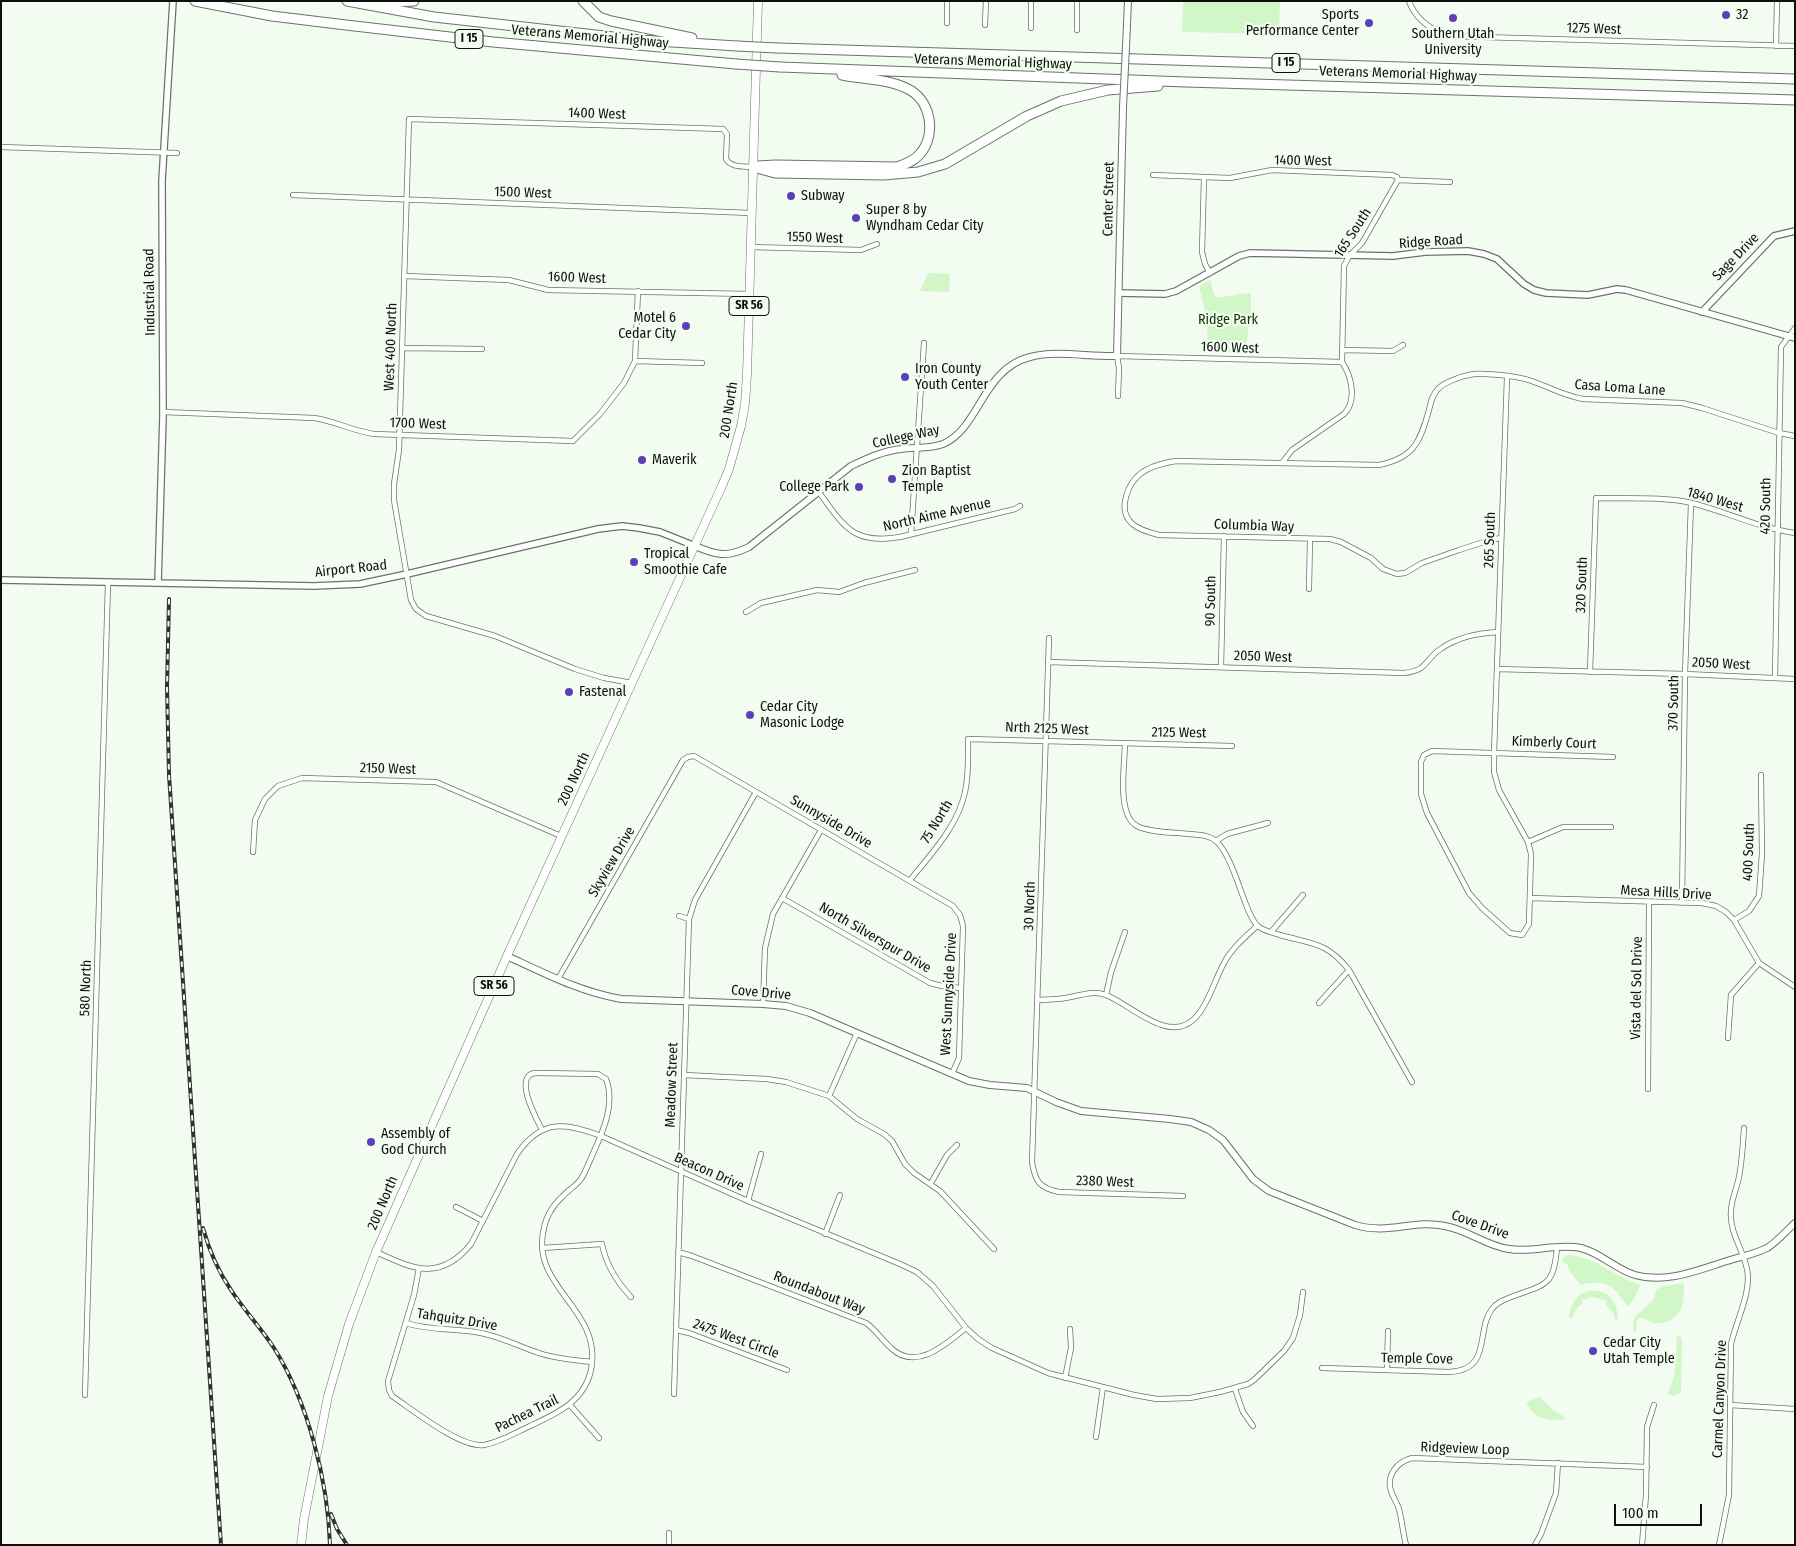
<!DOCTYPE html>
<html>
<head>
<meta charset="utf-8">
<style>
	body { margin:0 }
	#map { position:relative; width:1796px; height:1546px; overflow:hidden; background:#f3fcf0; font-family:"Fira Sans Condensed",sans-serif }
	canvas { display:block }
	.frame { position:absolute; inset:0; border:2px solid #0d110d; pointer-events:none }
	.scale { position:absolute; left:1614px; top:1504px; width:88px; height:22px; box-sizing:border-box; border:2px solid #0d110d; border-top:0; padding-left:6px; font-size:15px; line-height:18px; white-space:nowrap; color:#0d110d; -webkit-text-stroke:4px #f3fcf0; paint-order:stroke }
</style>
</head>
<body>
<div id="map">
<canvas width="1796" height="1546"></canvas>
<div class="frame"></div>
<div class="scale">100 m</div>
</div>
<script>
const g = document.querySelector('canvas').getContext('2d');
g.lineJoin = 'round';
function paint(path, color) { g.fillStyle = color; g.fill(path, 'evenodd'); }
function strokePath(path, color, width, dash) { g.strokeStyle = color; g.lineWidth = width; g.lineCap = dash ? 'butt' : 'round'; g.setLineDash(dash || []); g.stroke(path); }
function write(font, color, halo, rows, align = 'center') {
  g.font = font + ' "Fira Sans Condensed",sans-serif'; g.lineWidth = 4.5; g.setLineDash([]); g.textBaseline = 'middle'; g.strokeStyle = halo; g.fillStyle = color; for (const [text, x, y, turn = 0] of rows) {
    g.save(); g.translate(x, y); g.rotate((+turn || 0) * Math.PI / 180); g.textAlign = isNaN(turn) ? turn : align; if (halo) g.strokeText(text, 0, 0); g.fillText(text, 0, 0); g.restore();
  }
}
const green = new Path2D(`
	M1183 1H1280L1279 34 1182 32Z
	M928 273 950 274 949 292 920 291Z
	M1210 280 1215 297C1227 298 1239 293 1251 293V311L1245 353 1208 351 1207 321 1199 286Z
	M1566 1255C1593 1255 1613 1276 1638 1284L1640 1286 1635 1297 1628 1306C1623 1302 1620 1295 1615 1290 1605 1281 1592 1282 1580 1285L1569 1270 1567 1264 1562 1262 1563 1258Z
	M1684 1283C1684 1300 1684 1317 1665 1322 1661 1323 1657 1324 1653 1323 1647 1321 1645 1317 1639 1318L1637 1320 1636 1332 1633 1331V1322L1636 1316 1654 1299 1656 1290 1661 1287Z
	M1587 1291C1607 1288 1618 1301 1618 1320H1615L1613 1312 1605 1304 1607 1301 1594 1297 1582 1300 1583 1303 1577 1308 1572 1318H1569C1570 1305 1575 1296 1587 1291Z
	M1677 1336 1681 1337 1682 1339 1681 1393 1673 1396 1668 1394 1675 1373Z
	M1540 1397 1553 1410 1565 1417V1419C1548 1422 1534 1419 1526 1402Z`);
const minor = new Path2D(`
	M1409 1C1415 19 1430 29 1447 36L1795 46
	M947 23V1
	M985 25 986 1
	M1031 28V1
	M1077 30V1
	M1776 46 1777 1
	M1 147 177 153
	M1153 175 1230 178 1272 170 1392 175 1397 177 1398 180 1450 182
	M1204 177 1202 252 1205 264 1210 273
	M293 195 751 213
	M750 247 861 250 877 244
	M405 276 509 280 548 290 749 294
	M402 348 482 349
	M1342 350 1393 351 1403 345
	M635 361 702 363
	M1342 362 1344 266 1349 256 1362 243 1398 180
	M1507 377 1494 753V772L1499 790 1528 842 1531 854 1529 924 1522 935 1510 933 1482 908 1469 893 1427 813 1421 794V762L1424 755 1432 751 1613 757
	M1118 396 1119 368 1117 356 1342 362
	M163 412 314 418C335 421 353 431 374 434L573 441 600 414 624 383 635 361 638 291
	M1282 463 1292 450 1344 414C1357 401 1352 377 1342 362
	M818 491C844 526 852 545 900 537L1015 509 1020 506
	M911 534 924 343
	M1501 538 1490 540 1459 550 1422 563 1405 573 1397 574 1383 569 1371 558 1341 542 1330 539 1159 535C1139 530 1119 523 1126 497 1128 488 1132 481 1140 474 1150 466 1163 463 1176 461L1379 465C1414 458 1420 442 1429 410 1431 402 1432 395 1438 389 1443 383 1451 381 1458 378 1467 375 1474 373 1484 374 1501 375 1521 376 1537 383 1553 389 1566 396 1583 399L1682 403 1702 408 1779 433 1795 436
	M1309 589 1310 539
	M746 612 761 603 817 590 839 592 864 583 915 570
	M1049 638 1032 1162C1035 1181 1039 1188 1059 1192L1183 1196
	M1048 662 1404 673C1430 670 1424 659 1442 648 1458 637 1480 633 1498 632
	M1221 667 1224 536
	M1497 669 1685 674 1795 679
	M1590 672 1596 498C1626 499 1663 496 1692 503 1727 512 1759 528 1795 533
	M1775 678 1781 347 1795 328
	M632 683 604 678 575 669 495 636 426 616 416 609 411 600 394 500V484L399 450 409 119 723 129 727 134 726 159C731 168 744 166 753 167
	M1125 743C1125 763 1116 815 1137 826 1151 833 1173 832 1189 834 1199 835 1210 835 1217 842 1236 861 1245 917 1259 927 1265 931 1273 933 1280 935 1312 944 1327 942 1349 970L1412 1082
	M1216 841 1227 834 1268 823
	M1528 842 1563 827H1611
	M253 852 255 820 265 799 278 786 302 778 436 782 561 836
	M910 880C931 854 958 826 965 792 969 775 968 757 968 739L1232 746
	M782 898 930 983 942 986 961 988
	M1530 898 1702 903 1716 906 1726 912 1734 920 1759 963 1795 987
	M1682 903 1685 674 1691 503
	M679 916 689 919
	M1734 920 1749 911 1759 896 1762 854 1761 775
	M1271 932 1303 895
	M558 979 683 760 688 757 694 756 953 906 960 915 963 926 959 1058 952 1074
	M1106 995 1111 972 1125 932
	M1038 1000C1047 999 1056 1000 1065 998 1078 996 1093 990 1106 995 1130 1004 1167 1043 1193 1020 1207 1008 1215 979 1224 963 1232 948 1245 937 1257 926
	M1319 1003 1349 970
	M763 1004 765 948 773 914 821 830
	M1728 1038 1731 995 1759 963
	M684 1075 767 1079 786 1082 829 1096 857 1119 884 1134 892 1141 905 1164 914 1173 940 1191 994 1249
	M1648 1089 1649 902
	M829 1096 857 1033
	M931 1183 947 1155 957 1145
	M748 1201 761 1154
	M456 1207 483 1221
	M825 1234 840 1195
	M542 1248 602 1244C606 1265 617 1282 631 1297
	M376 1252C413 1269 440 1282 471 1244L517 1154C541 1119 565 1122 601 1136L748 1201 900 1264 917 1272 933 1286 966 1328 978 1339 992 1348 1048 1373 1134 1395 1157 1399 1190 1398 1220 1392 1248 1384 1254 1380 1284 1351 1293 1338 1300 1315 1303 1292
	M678 1252 692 1256 866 1323C876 1330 882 1340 891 1348 916 1372 946 1344 966 1328
	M419 1268 414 1295 388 1381 389 1390 392 1396C413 1410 460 1448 484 1445 500 1442 515 1433 530 1426 556 1414 584 1402 591 1370 603 1310 533 1289 543 1233 545 1219 552 1206 562 1197 568 1190 576 1186 581 1179 585 1173 588 1165 591 1158 602 1134 616 1105 606 1079L598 1074 539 1073C536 1073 533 1073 531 1074 516 1083 537 1119 542 1130
	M406 1323C431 1331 456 1328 481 1333 502 1337 520 1347 539 1353 556 1359 575 1360 592 1362
	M676 1330 689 1333 787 1370
	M1322 1368 1449 1372C1493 1370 1475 1331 1492 1309 1497 1302 1504 1300 1511 1297 1546 1284 1554 1287 1557 1247
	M1387 1370 1388 1331
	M1065 1378 1071 1348 1070 1329
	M1235 1389 1243 1412 1253 1426
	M674 1394 689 919 695 900 756 792
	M85 1395 108 582
	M570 1405 599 1438
	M1730 1405 1795 1409
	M1096 1437 1103 1387
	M669 1545V1533
	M1406 1545C1403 1533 1402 1521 1399 1509 1397 1503 1393 1497 1391 1491 1386 1475 1397 1462 1412 1458L1647 1467
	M1535 1545 1541 1534 1556 1493 1558 1463
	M1642 1545 1646 1495 1647 1427 1654 1405
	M1719 1545 1729 1495 1731 1344C1736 1321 1752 1292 1747 1269 1743 1249 1729 1232 1731 1211 1731 1200 1737 1188 1739 1177 1742 1161 1743 1144 1744 1128`);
const tertiary = new Path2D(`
	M1119 293 1165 294 1176 291 1239 256 1250 253 1393 256 1425 252 1468 251 1484 254 1497 259 1524 284 1534 290 1546 293 1588 295 1617 289 1626 290 1795 338
	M1702 312 1774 236 1795 231
	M1 580 314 586 360 584 407 574 598 529 622 526 639 528 660 532 695 546
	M158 583 163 416 162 181 173 1`);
const secondary = new Path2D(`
	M1126 47 1128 1
	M695 546C716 555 727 558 749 547L851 466C868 458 883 451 901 449 915 447 930 449 943 444 980 428 982 369 1030 357 1057 350 1088 357 1117 356L1123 107
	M507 956C544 973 580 992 621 999L763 1004 786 1006 810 1013 969 1081 990 1085 1027 1088 1056 1102 1081 1111 1170 1119 1191 1122 1209 1130 1223 1140 1253 1179 1269 1191 1355 1225C1389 1235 1414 1219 1445 1226 1468 1230 1486 1246 1509 1249 1533 1253 1557 1243 1581 1248 1601 1253 1615 1269 1635 1275 1666 1284 1698 1270 1727 1261 1740 1257 1755 1254 1767 1248 1777 1242 1786 1231 1795 1223`);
const primary = new Path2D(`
	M301 1545 304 1519 328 1396 349 1324 376 1252 507 956 721 488 729 469 741 426 745 404 747 374 758 1`);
const motorway = new Path2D(`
	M195 1 272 16 346 25 493 42 736 64
	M347 1 434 17 640 40 737 46
	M583 1 599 17 611 21 692 38
	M379 3 414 1
	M777 48 1795 79
	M780 67 1186 82 1795 100
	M758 166 775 165 897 167C906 164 914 161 920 154 937 134 931 99 906 88 887 79 863 79 842 75
	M753 167 775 173 884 175 918 172 945 164 1027 116 1061 101 1108 90 1158 86`);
const rail = new Path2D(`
	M169 599 167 687 169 775 221 1545
	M203 1228C209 1250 218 1271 231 1290 244 1310 261 1328 274 1348 308 1402 328 1481 330 1545
	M331 1514 337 1529 347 1545`);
const secondaryBridge = new Path2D(`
	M1123 107 1126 47`);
const motorwayBridge = new Path2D(`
	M737 46 777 48
	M736 64 780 67`);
const markers = [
	[1726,15,5,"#5e3eb6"],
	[1453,18,5,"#5e3eb6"],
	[1369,23,5,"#5e3eb6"],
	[791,196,5,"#5e3eb6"],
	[856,218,5,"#5e3eb6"],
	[686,326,5,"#5e3eb6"],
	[905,377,5,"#5e3eb6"],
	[642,460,5,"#5e3eb6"],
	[892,479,5,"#5e3eb6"],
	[859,487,5,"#5e3eb6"],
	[634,562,5,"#5e3eb6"],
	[569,692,5,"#5e3eb6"],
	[750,715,5,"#5e3eb6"],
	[371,1142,5,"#5e3eb6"],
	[1593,1351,5,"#5e3eb6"]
];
const shields = [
	[469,39,28],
	[1286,63,28],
	[749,306,40],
	[494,986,40]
];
const shieldNames = [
	["I 15",469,39],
	["I 15",1286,63],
	["SR 56",749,306],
	["SR 56",494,986]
];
const poiNames = [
	["Sports",1359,15,"right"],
	["Performance Center",1359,31,"right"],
	["32",1736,15],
	["Southern Utah",1453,34,"center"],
	["University",1453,50,"center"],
	["Subway",801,196],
	["Super 8 by",866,210],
	["Wyndham Cedar City",866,226],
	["Motel 6",676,318,"right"],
	["Cedar City",676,334,"right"],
	["Iron County",915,369],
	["Youth Center",915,385],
	["Maverik",652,460],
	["Zion Baptist",902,471],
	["Temple",902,487],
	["College Park",849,487,"right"],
	["Tropical",644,554],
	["Smoothie Cafe",644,570],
	["Fastenal",579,692],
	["Cedar City",760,707],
	["Masonic Lodge",760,723],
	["Assembly of",381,1134],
	["God Church",381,1150],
	["Cedar City",1603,1343],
	["Utah Temple",1603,1359]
];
const streetNames = [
	["1275 West",1594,29,2],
	["Veterans Memorial Highway",590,37,5],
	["Veterans Memorial Highway",993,62,2],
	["Veterans Memorial Highway",1398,74,2],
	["1400 West",597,114,2],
	["1400 West",1303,161,1],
	["1500 West",523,193,2],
	["Center Street",1109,199,-89],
	["165 South",1353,233,-57],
	["1550 West",815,238,2],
	["Ridge Road",1431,242,-4],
	["Sage Drive",1736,257,-46],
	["1600 West",577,278,2],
	["Industrial Road",150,292,-91],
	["West 400 North",391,347,-88],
	["1600 West",1230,348,2],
	["Casa Loma Lane",1620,388,4],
	["200 North",729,410,-81],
	["1700 West",418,424,2],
	["College Way",906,437,-12],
	["1840 West",1715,500,16],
	["420 South",1766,506,-89],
	["North Aime Avenue",937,515,-13],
	["Columbia Way",1254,526,2],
	["265 South",1490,540,-88],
	["Airport Road",351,569,-6],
	["320 South",1582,585,-88],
	["90 South",1211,601,-89],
	["2050 West",1263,657,2],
	["2050 West",1721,664,3],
	["370 South",1674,703,-89],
	["Nrth 2125 West",1047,729,2],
	["2125 West",1179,733,1],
	["Kimberly Court",1554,743,2],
	["2150 West",388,769,2],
	["200 North",574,779,-65],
	["Sunnyside Drive",831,822,30],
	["75 North",937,822,-59],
	["400 South",1749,852,-88],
	["Skyview Drive",612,862,-60],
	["Mesa Hills Drive",1666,893,3],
	["30 North",1030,906,-88],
	["North Silverspur Drive",875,938,30],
	["580 North",86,988,-88],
	["Vista del Sol Drive",1637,988,-89],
	["Cove Drive",761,993,5],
	["West Sunnyside Drive",949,994,-87],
	["Meadow Street",672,1085,-88],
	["Beacon Drive",709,1172,24],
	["2380 West",1105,1182,2],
	["200 North",383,1203,-67],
	["Cove Drive",1480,1225,20],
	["Roundabout Way",819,1293,21],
	["Tahquitz Drive",457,1320,9],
	["2475 West Circle",736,1339,20],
	["Temple Cove",1417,1359,1],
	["Carmel Canyon Drive",1720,1399,-88],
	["Pachea Trail",527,1414,-26],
	["Ridgeview Loop",1465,1449,2]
];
const parkNames = [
	["Ridge Park",1228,320]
];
paint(green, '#d1f7c8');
strokePath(minor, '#6a7369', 6);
strokePath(tertiary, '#6a7369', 8);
strokePath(secondary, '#6a7369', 8);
strokePath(primary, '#6a7369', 9);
strokePath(motorway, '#6a7369', 11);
strokePath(minor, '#fff', 4.5);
strokePath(tertiary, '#fff', 5.5);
strokePath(secondary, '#fff', 6);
strokePath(primary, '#fff', 8);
strokePath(motorway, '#fff', 9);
strokePath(rail, '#2e332e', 4);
strokePath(rail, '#f3fcf0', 2, [5.5]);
strokePath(secondaryBridge, '#6a7369', 8, []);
strokePath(motorwayBridge, '#6a7369', 11, []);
strokePath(secondaryBridge, '#fff', 6);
strokePath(motorwayBridge, '#fff', 9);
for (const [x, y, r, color] of markers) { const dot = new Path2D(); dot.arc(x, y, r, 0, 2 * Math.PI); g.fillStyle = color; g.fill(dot); strokePath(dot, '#f3fcf0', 2); }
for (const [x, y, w] of shields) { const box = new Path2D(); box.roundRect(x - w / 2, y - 9.5, w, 19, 4); g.fillStyle = '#f3fcf0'; g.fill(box); strokePath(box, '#0d110d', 1); }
write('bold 12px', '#0d110d', null, shieldNames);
write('14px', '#0d110d', '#f3fcf0', poiNames, 'left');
write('14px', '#0d110d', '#f3fcf0', streetNames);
write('14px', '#0f3505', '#f3fcf0', parkNames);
</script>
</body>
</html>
